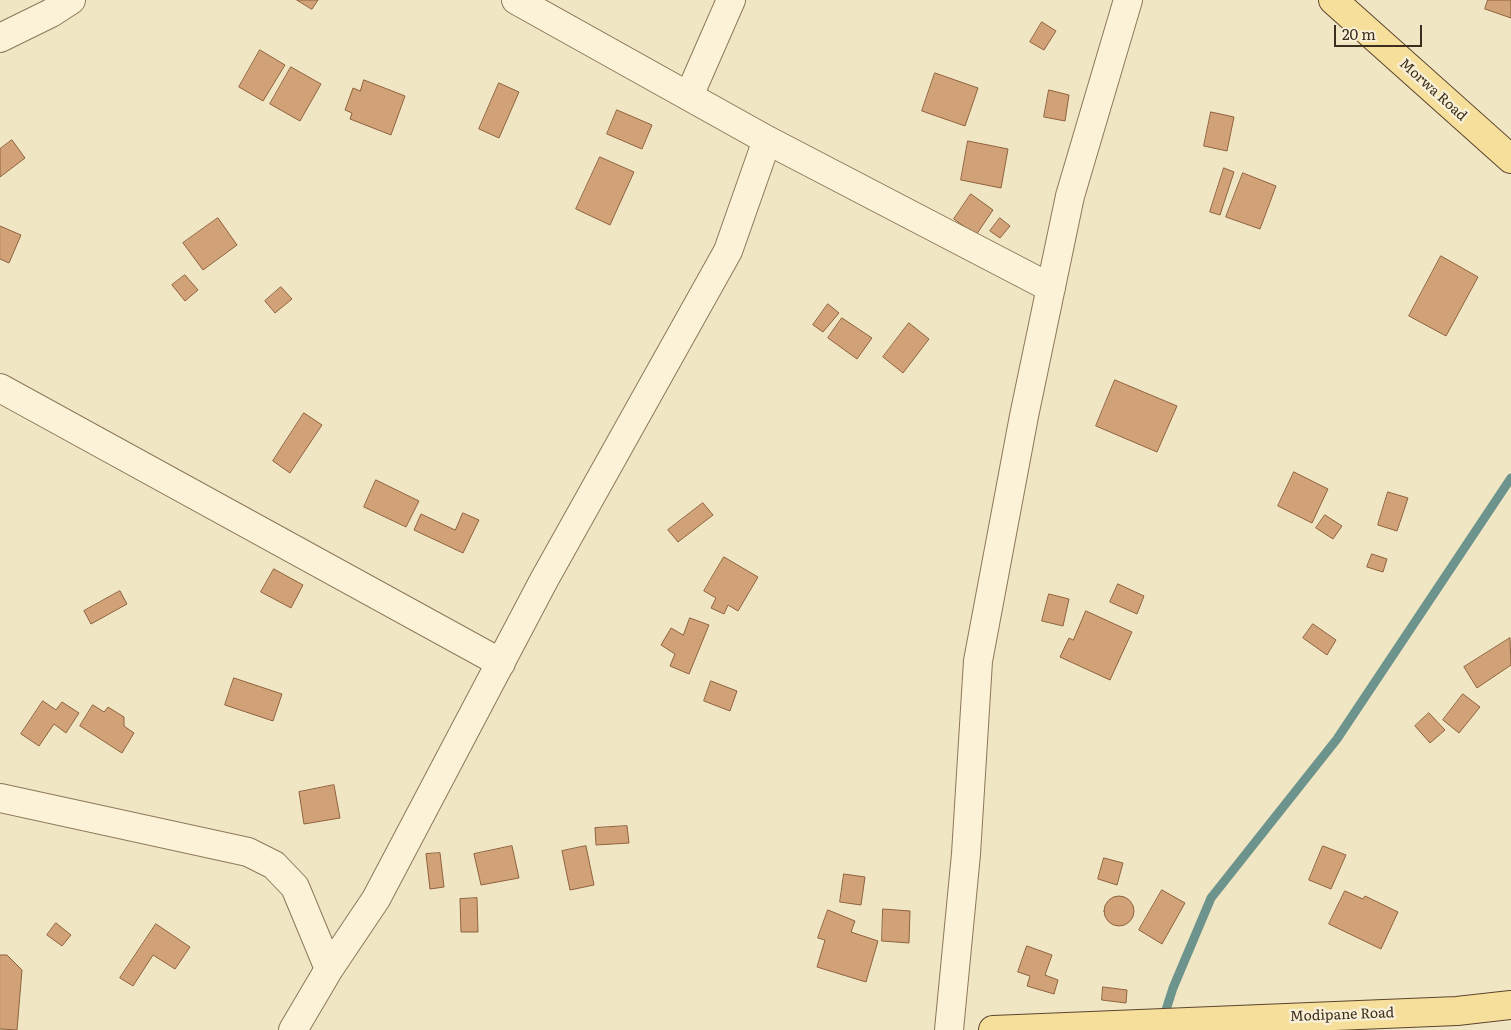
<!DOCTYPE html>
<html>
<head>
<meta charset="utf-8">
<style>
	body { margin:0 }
	#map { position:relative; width:1511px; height:1030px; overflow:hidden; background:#f1e6c4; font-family:Literata,serif }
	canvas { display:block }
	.scale { position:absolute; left:1334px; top:25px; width:88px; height:22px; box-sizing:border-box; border:2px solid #3c2e1e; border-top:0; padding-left:6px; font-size:15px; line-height:18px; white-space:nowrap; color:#3c2e1e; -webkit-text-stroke:4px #f8efd5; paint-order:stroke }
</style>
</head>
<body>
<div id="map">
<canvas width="1511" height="1030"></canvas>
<div class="scale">20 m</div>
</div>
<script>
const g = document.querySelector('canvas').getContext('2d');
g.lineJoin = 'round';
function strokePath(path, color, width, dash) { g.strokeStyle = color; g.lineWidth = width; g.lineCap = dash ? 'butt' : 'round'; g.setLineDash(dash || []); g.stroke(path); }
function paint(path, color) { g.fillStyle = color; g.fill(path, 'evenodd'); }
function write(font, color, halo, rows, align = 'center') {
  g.font = font + ' Literata,serif'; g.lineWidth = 5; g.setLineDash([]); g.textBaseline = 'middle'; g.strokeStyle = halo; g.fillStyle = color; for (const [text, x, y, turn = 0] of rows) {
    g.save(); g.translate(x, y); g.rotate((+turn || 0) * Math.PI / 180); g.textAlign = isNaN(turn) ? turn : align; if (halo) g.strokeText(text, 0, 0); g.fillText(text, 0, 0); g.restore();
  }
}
const stream = new Path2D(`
	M1165 1013 1173 988 1211 898 1337 739 1511 478`);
const building = new Path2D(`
	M297 0H318L312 9Z
	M1488 0H1511V18L1485 9Z
	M1042 22 1056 31 1044 50 1030 42Z
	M260 50 285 65 263 101 239 87Z
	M291 67 321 84 300 121 270 104Z
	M935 73 978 88 965 126 922 111Z
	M364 80 405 96 391 135 350 119 352 113 345 110 353 88 360 91Z
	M499 83 519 92 499 138 479 129Z
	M1049 90 1069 95 1065 121 1044 117Z
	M617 110 652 125 642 149 607 134Z
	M1211 112 1234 117 1227 151 1204 146Z
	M12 140 25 158 0 177V149Z
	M968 141 1008 149 1001 188 961 180Z
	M600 157 634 172 610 225 576 209Z
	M1224 168 1234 172 1220 215 1210 212Z
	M1243 173 1276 186 1260 229 1226 217Z
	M971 194 993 210 976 235 954 219Z
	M218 218 237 245 203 270 183 243Z
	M1000 218 1010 226 1000 238 990 231Z
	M0 226 21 235 9 263 0 259Z
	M1441 256 1478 277 1446 336 1409 316Z
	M185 275 198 290 185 301 172 285Z
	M281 287 292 299 275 313 265 301Z
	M828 304 839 313 823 332 813 325Z
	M842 318 872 338 857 359 828 338Z
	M909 323 929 339 903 373 883 357Z
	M1115 380 1177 406 1157 452 1096 426Z
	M304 413 322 425 290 473 273 461Z
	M1294 472 1328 489 1312 523 1278 506Z
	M376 480 419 501 406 527 364 507Z
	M1388 492 1408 498 1397 531 1378 525Z
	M703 503 713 515 678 542 668 530Z
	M463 513 479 520 463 553 414 530 421 514 455 530Z
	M1325 515 1342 526 1333 539 1316 528Z
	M1372 554 1387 559 1383 572 1367 567Z
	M724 557 758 577 738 611 728 605 724 614 711 608 716 598 704 591Z
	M274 569 303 585 291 608 261 592Z
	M1118 584 1144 596 1137 614 1110 602Z
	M120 591 127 604 91 624 84 611Z
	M1049 594 1069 599 1063 626 1042 621Z
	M1086 611 1132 632 1110 680 1060 657 1069 638 1073 640Z
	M690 618 709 625 689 674 670 666 675 654 661 645 671 628 683 635Z
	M1313 624 1336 640 1327 655 1303 638Z
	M1510 638 1511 665 1477 688 1464 667Z
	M234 678 282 694 273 721 225 705Z
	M711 681 737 691 730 711 704 701Z
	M1463 694 1480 707 1459 733 1443 720Z
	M43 701 56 710 62 702 79 713 66 733 54 724 39 746 21 734Z
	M93 705 104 712 108 707 124 717V726L134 733 122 753 80 726Z
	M1429 713 1445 730 1430 743 1415 726Z
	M334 785 340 818 304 824 299 792Z
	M627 826 629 843 596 845 595 828Z
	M512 846 519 878 481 885 474 854Z
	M586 846 594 885 570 890 562 851Z
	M1323 846 1346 855 1331 889 1309 880Z
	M440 853 444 887 430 889 426 854Z
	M1104 858 1123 863 1117 885 1098 879Z
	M844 874 865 877 861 905 840 902Z
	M1162 890 1185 903 1162 944 1139 930Z
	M1345 891 1363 899 1365 896 1398 912 1381 949 1329 924Z
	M1104 911a15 15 0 1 1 30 0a15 15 0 1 1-30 0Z
	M477 898 478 932H461L460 899Z
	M883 909 910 911 909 943 882 941Z
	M828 910 855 921 851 932 878 941 866 982 817 967 825 940 818 938Z
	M56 923 71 935 62 946 47 935Z
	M156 924 190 947 175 969 153 955 133 986 120 978Z
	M1027 946 1052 955 1045 975 1058 980 1054 994 1027 986 1030 976 1018 972Z
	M0 955H7L22 970 17 1030 0 1029Z
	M1103 987 1127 990 1126 1003 1102 1000Z`);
const minor = new Path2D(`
	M516 0 767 140 1051 288
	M0 38 51 13 71 0
	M689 96 731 0
	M0 388 501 663
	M0 798 248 852 274 865 295 887 329 969
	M293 1030 329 969 376 899 544 580 728 251 767 140
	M949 1030 966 854 978 661 1024 416 1070 196 1128 0`);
const major = new Path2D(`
	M1333 0 1511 159
	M993 1030 1457 1011 1511 1005`);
const streetNames = [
	["Morwa Road",1433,90,42],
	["Modipane Road",1342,1015,-2]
];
strokePath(stream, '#6c938c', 9);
paint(building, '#d1a278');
strokePath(building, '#8e623e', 1);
strokePath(minor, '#8d7859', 30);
strokePath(major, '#5b452e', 30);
strokePath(minor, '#fbf2d8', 28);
strokePath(major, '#f6de9b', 28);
write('14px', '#3c2e1e', '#f8efd5', streetNames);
</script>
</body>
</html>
